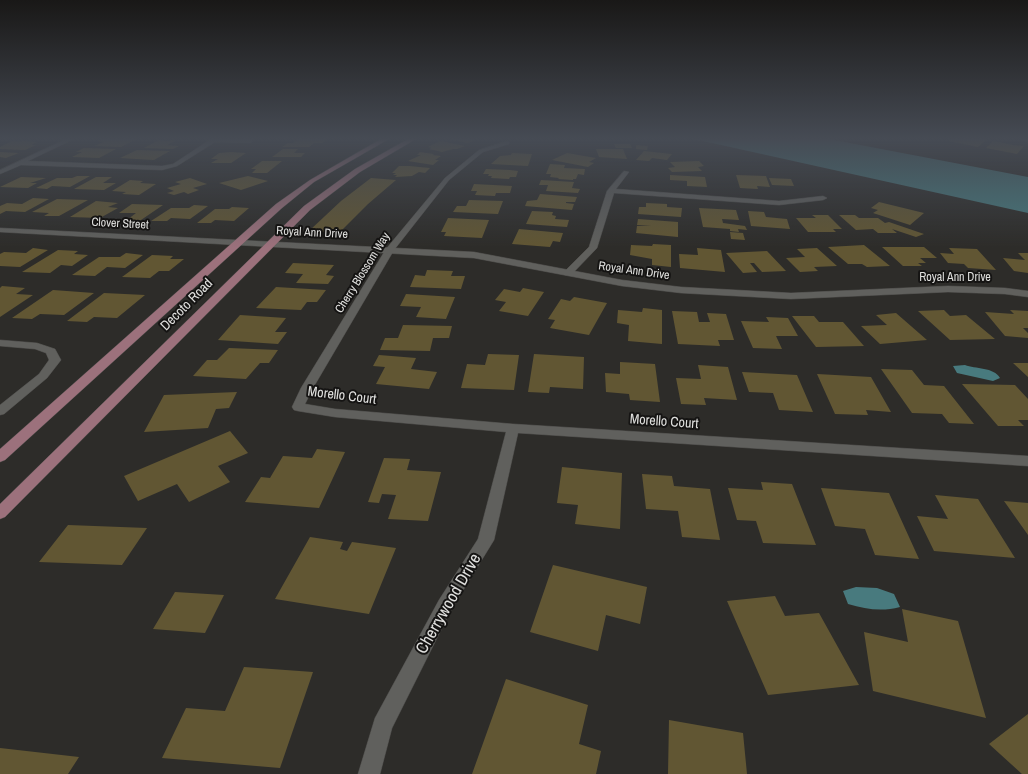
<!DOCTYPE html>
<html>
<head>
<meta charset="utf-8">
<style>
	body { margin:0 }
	canvas { display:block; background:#2d2c29 }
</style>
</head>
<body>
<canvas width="1028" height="774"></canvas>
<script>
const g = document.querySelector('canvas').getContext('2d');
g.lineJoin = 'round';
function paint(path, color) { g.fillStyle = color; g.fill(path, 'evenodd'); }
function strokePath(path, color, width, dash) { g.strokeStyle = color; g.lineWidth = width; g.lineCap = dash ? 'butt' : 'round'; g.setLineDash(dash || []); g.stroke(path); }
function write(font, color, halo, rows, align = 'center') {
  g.font = font + ' "Archivo Narrow",sans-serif'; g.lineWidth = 4; g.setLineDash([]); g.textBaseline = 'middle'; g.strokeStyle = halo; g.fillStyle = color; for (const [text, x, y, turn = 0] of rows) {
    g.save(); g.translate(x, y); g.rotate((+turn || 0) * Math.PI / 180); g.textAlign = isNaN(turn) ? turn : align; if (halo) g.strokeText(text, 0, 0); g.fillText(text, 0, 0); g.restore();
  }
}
const water = new Path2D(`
	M694 139H829L1028 177V213Z
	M965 365C975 369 994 367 1000 378L993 381 957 373 953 366Z
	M856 587 877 588 894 594 900 607C881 612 866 609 848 604L843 591Z`);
const building = new Path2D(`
	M103 139H136L121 147 94 146 104 142 99 141Z
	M298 139H318L326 140 322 143H314L309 147H282L288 143H293Z
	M450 139H471L475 140 468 143Z
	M952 139H982L986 140 978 147 949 141Z
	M159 140 175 141 167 145 179 146 173 149 144 148Z
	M12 141 37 142 31 145H36L25 150 0 149V147Z
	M440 141 465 146 457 149H453L442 152 429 149 432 148 428 147Z
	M993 141 1013 145 1024 146 1017 154 986 148Z
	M614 144H630L632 148H616Z
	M636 145 648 146 647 150 636 149Z
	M84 148 116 149 99 158 72 157 82 152H76Z
	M283 149H298L294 153H305L301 157H272Z
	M596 149H623L627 159 599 157Z
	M137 150 170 151 154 160 120 158Z
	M644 151 672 154 667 160 652 158 649 161 636 160Z
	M0 152 19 153 6 158 0 157Z
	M231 152 246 153 231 163H211L218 159H211L219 153Z
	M420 152 434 154 433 155 441 156 435 160H439L433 165 408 161 421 155H417Z
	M512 153 532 154 528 166 491 164 500 156 511 155Z
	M567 153 596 158 589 162 594 163 588 167 552 160Z
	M262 161H282L267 173H252L256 169H251Z
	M699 161 704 166 698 167 702 171 672 172 668 168 675 167 670 162Z
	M550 164 565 165 564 168 585 169 584 175 578 174 576 179H573V180L558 179 559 178 550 177 551 174H546Z
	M399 166H409L430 168 425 173 419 172 412 176 395 177 397 175H393L396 173H392Z
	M486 169 510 170 518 171 516 177H510L509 179 491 178 492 176H488L489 174H483Z
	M670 175 705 177 707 187 687 186V181L670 180Z
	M736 175 766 176 770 187 757 186 758 189 740 188Z
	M77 176H90L70 187 52 186 47 189 36 188 57 178H72Z
	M248 176 268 181 241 190 219 183Z
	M21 177 46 178 30 183H37L28 188 0 187Z
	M96 177H112L103 183H116L104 190 74 189Z
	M190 178 207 184 193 188 199 190 188 194 184 192 174 195 167 193 174 191 167 188 181 184 175 182Z
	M371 178 396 180 368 204 339 233 309 231 341 201Z
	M769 178 791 179 794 186 772 185Z
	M130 180 143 181 140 183 156 184 139 195 122 194 126 192 112 191Z
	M541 180 574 182 572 188 580 189 578 193 546 191 548 185H539Z
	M474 184 512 186 510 193H496L495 196 475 195 477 191H471Z
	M540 194 577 197 575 202H566V203L574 204 572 210 525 206 527 201 537 200Z
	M33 198 49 199 25 212 6 211 0 214V206L7 203 22 204Z
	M57 199 88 200 59 216H44L49 213 32 212Z
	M469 200 503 201 498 214 453 212 457 206H466Z
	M96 201 118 203 108 207 118 208 100 218 70 217Z
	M879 202 924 213 910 225 873 213 878 210 871 208Z
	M646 203 667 204V207L682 208 681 217 638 214 639 207H646Z
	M132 204 163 205 141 220H127L136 213H119Z
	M194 205 208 206 190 219 171 218 167 221H151L171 208H189Z
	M232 207 249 208 234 221 215 220 211 223H197L215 209H229Z
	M699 208 736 210 739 220 722 219 723 223 745 226 747 230 738 229 739 232 730 231V229L703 227Z
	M532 211 553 212 552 215 556 216 555 219 569 220 567 227 526 224Z
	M748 211 764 212 766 217 787 219 790 229 751 226Z
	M812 215H828L842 229H833L836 232H808L796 218H816Z
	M839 215H855L859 218H878L885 223 889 222 924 234 916 237 892 229 897 233H878L873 229 856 230Z
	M448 218 489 220 482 238 444 236 446 232H441Z
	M638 219 678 222V237L636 233 637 226H651L637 225Z
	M519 229 563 233 560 242 553 241 550 247 512 244Z
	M730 232 743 233 745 240 731 239Z
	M653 244 671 245V267L652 265V259L630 255 631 245 652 246Z
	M864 245 890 266 867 267 862 264H848L828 247Z
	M882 247H924L937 258H920L926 263H918L922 266H903Z
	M33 248 48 250 20 267 0 266V254L4 252 26 253Z
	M697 248 721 250 725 272 680 268 679 254 698 255Z
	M817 248 837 266 814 267 818 271 800 272 786 258 805 257 797 249Z
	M949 248 977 249 996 270 968 268 964 264 948 263 940 253 954 254Z
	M58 250 78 251 74 254 88 255 72 266 61 265 50 273 22 272Z
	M767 251 786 271 762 272 754 263H750L757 272 743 273 726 253Z
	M126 253 143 255 125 268 107 267 95 276 72 275 99 257H120Z
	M1018 253H1028V273L1014 271 1003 258 1025 260Z
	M152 255 173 256 170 259H184L169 271H159L150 278 122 277Z
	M293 263 334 265 326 275 334 276 328 284 296 283 303 274 285 273Z
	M427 270 453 271 451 276H465L461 289 410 287 415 275 425 276Z
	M2 286 25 288 16 294 33 295 0 317V288Z
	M276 287 326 290 317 302H307L301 310 256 308Z
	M523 288 544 292 528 316 499 311 506 302 495 300 504 289 520 292Z
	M53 290 94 293 64 315 40 314 32 319 12 318Z
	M104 293 145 295 117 318 94 317 87 322 67 321Z
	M406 294 455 297 446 319 416 317 421 307 400 306Z
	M574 297 607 303 589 335 550 328 555 320 548 319 561 299 570 301Z
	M643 308 662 310V344L628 341 629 325 617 323 618 310 642 312Z
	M944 310 950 316 966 315 995 339 950 340 918 311Z
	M1010 310 1028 311V328H1023L1028 333V338L1005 336 985 312 1014 314Z
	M672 311 697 312 699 322H710L707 313 726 314 734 340H718L720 346 678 344Z
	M896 313 927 340 880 344 861 326 887 325 876 315Z
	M240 315 286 318 275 332H287L278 344 218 340Z
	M792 316H814L819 322H843L864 346 816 347Z
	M766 317 788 318 798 336H776L782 349 753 348 741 321 769 322Z
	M403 325 452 326 449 338H433L430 351 380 350 385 338H398Z
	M229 348 278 350 269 363H260L246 379 193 376 207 360H217Z
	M488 354 519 355 514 390 461 388 467 364 485 365Z
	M534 354 584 357 583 389 550 387 549 393 528 392Z
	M379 355 416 358 411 369 437 372 429 389 376 384 385 367 373 366Z
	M620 362 655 364 660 402 630 400 629 394 606 392 605 373 620 374Z
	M1013 363H1028V377Z
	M698 365 728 367 737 400 704 398 706 405 681 404 676 378 701 379Z
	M881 369 912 370 924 385 944 386 974 424 949 423 942 414 912 413Z
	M742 372 797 375 813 412 779 410 773 393 749 392Z
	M817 374 871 377 891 412 866 410 868 415 835 414Z
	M962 384 1015 385 1028 399V420H1018L1024 426H998Z
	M237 392 229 408 216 409 208 428 144 432 164 395Z
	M230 431 248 453 218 466 230 482 189 502 177 484 138 501 124 476Z
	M317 449 345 452 319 508 245 502 261 477 270 478 283 456 312 458Z
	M384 458 410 459 407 470 441 472 428 521 388 519 396 495 382 494 379 503 368 502Z
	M562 467 622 473 620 529 575 524 578 505 557 503Z
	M642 474 672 476 674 486 710 489 720 540 682 537 678 511 646 509Z
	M761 482 792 484 816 545 763 543 756 521 737 520 728 488 763 490Z
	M821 488 889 493 919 559 875 555 865 529 835 526Z
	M935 495 978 499 1015 558 934 551 917 516 948 519Z
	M1004 501 1028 503V535Z
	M68 525 147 528 122 565 39 562Z
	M310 537 343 542 340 549 347 551 352 542 396 548 369 614 275 599Z
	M553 565 647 587 640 624 606 615 598 651 530 632Z
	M175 592 224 595 205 633 153 629Z
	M775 596 785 616 819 613 859 685 768 695 727 601Z
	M902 609 958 621 986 718 873 691 864 632 908 642Z
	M244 667 313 672 280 768 162 758 186 708 225 711Z
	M506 679 588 705 579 744 601 751 596 774H472Z
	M1028 714V774H1022L989 744Z
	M669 720 743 733 747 774H668Z
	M0 748 79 757 68 774H0Z`);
const street = new Path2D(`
	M66 139H74L28 161 162 166 173 164 211 139H250L253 141 250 143 215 142 177 166 162 170 21 165 0 174V170Z
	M1022 139H1028V142Z
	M507 141 509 142V144L483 152 449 180 394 250 313 388 305 404 335 409 513 424 1028 456V466L518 433 494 540 451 610 392 728 380 774H358L375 718 439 600 478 539 506 432 335 417 298 411 294 410 292 407 301 388 386 249 445 178 479 150Z
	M624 171 629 172 616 189 779 201 823 196 827 198 823 200 779 205 614 193 597 248 571 275H565L563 273 589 247 607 191Z
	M0 340 37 343 55 349 61 360 47 378 4 414 0 415V405L39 374 49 360 46 353 35 349 0 346Z`);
const secondary = new Path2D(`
	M0 228 474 252 622 280 681 287 791 293 948 286 1005 288 1028 291V297L1005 294 948 292 791 299 681 293 622 286 474 258 0 232Z`);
const primary = new Path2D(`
	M381 139H389L314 182 282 208 5 460 0 462V449L276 204 310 180Z
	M408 139H416L360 172 310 210 5 517 0 519V504L304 206 355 169Z`);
const farStreetnames = [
	["Clover Street",120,224,3],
	["Royal Ann Drive",312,233,3],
	["Royal Ann Drive",634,271,8],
	["Cherry Blossom Way",363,273,-58],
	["Royal Ann Drive",955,278]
];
const streetNames = [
	["Decoto Road",187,305,-45],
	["Morello Court",342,396,7],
	["Morello Court",664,422,4]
];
const nearStreetnames = [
	["Cherrywood Drive",449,604,-60]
];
paint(water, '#487a7e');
paint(building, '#615633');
strokePath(street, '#4a4947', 1);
strokePath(secondary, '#4a4947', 1);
strokePath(primary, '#4a4947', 1);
paint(street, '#60605d');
paint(secondary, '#60605d');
paint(primary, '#9c717c');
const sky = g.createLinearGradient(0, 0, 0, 248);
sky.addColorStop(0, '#191817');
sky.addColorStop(0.56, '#464b54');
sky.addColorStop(1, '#464b5400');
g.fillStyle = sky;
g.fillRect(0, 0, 1028, 248);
write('12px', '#e0e0de', '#151413', farStreetnames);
write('14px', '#e0e0de', '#151413', streetNames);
write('17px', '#e0e0de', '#151413', nearStreetnames);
</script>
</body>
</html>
